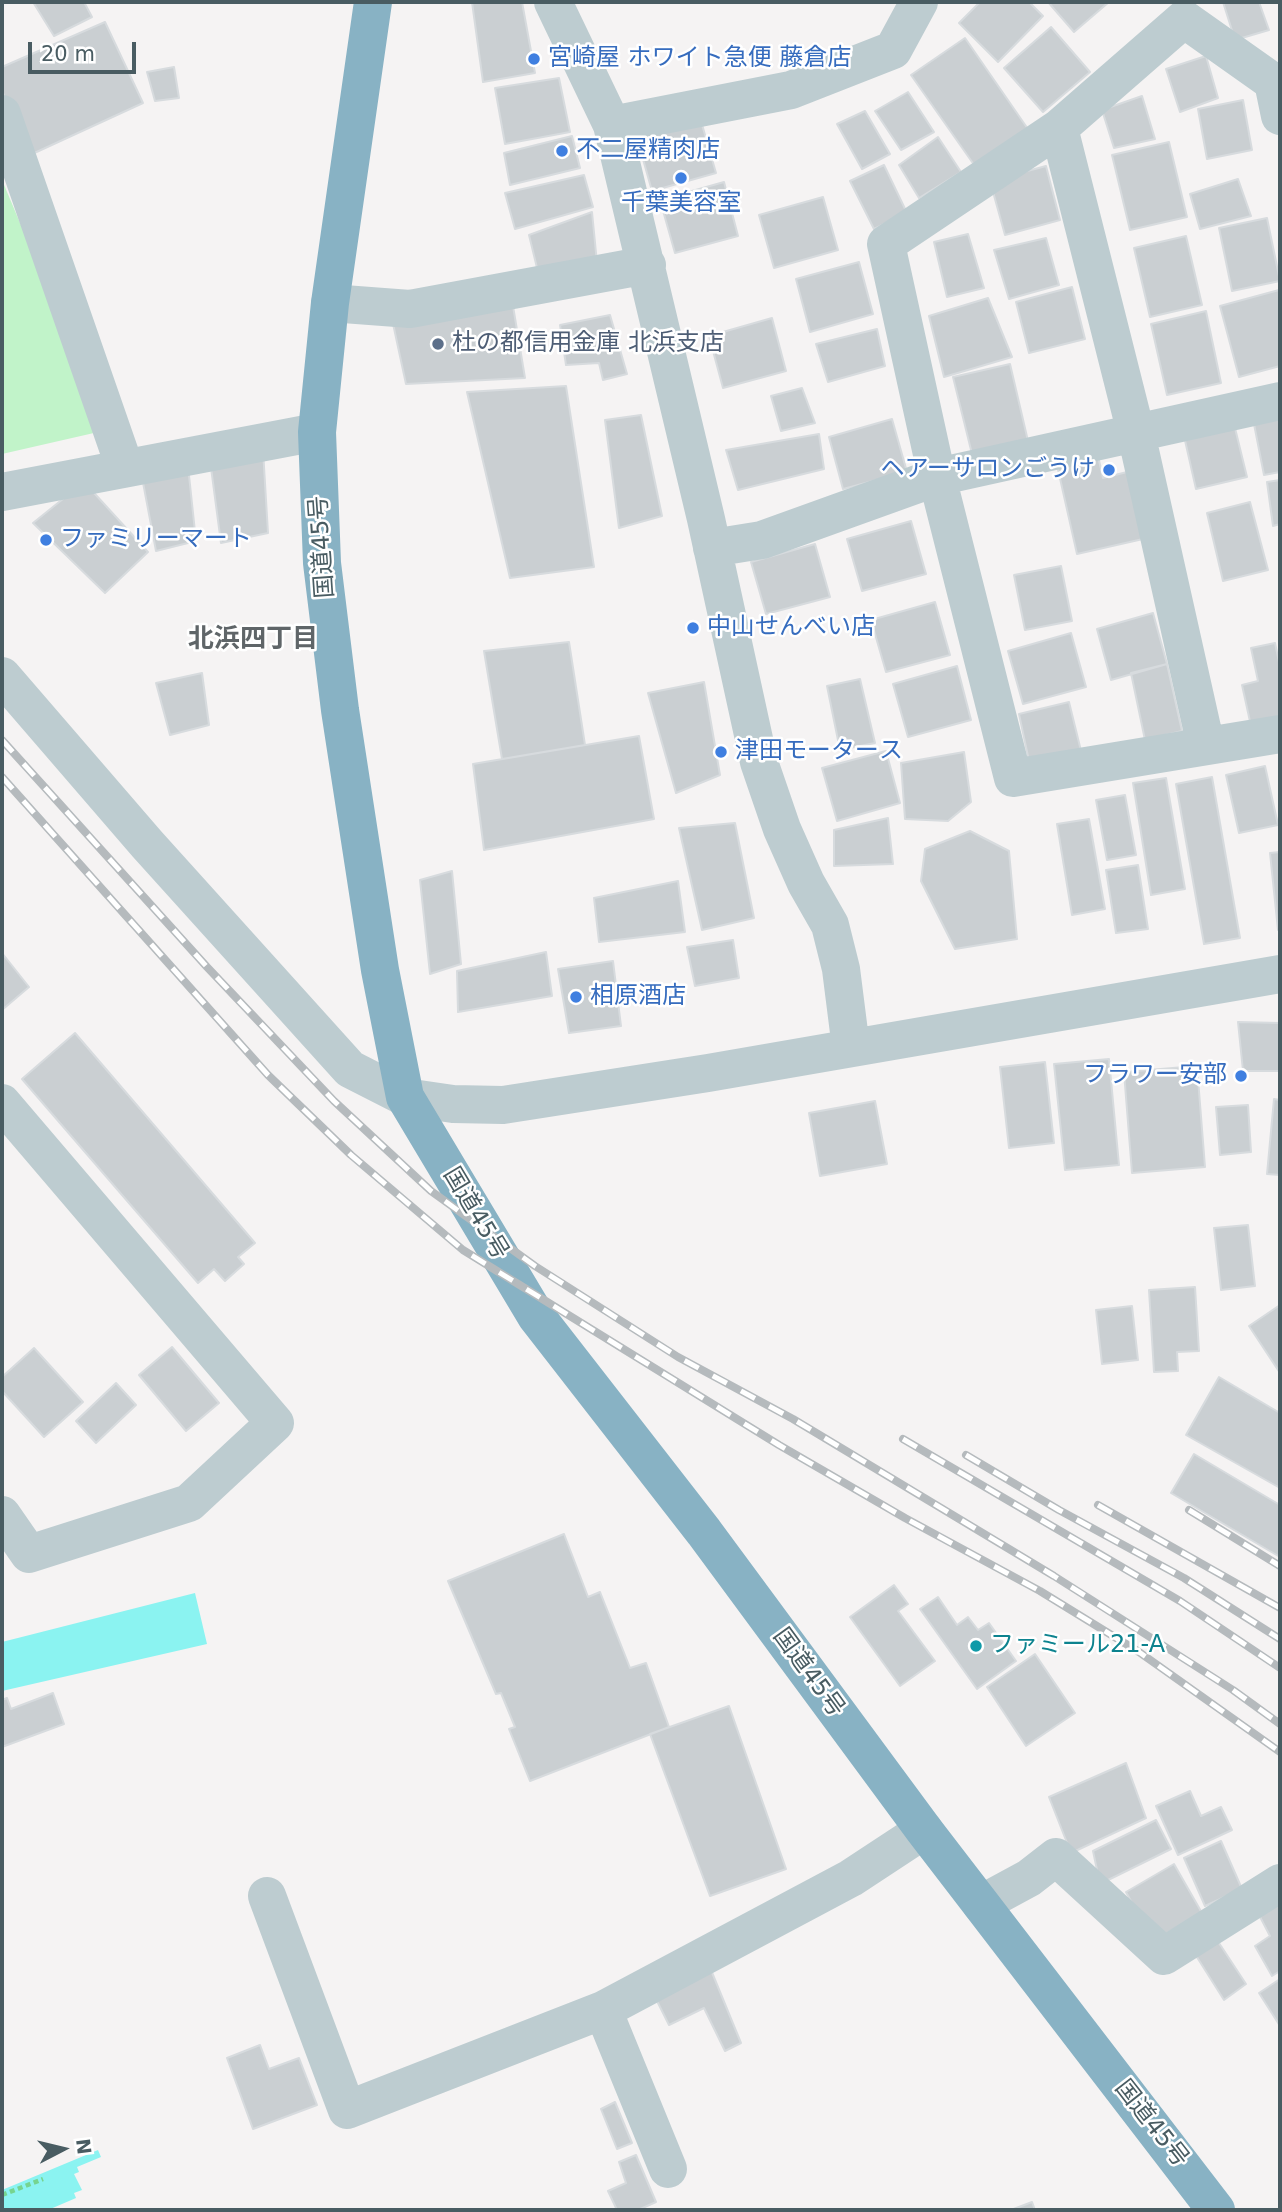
<!DOCTYPE html>
<html>
<head>
<meta charset="utf-8">
<style>
	body { margin:0 }
	#map { position:relative; width:1282px; height:2212px; overflow:hidden; background:#f5f3f3; font-family:"DejaVu Sans",sans-serif }
	canvas { display:block }
	.frame { position:absolute; inset:0; border:4px solid #495c62; pointer-events:none }
	.north { position:absolute; left:28px; top:2114px; width:70px; height:70px; -webkit-text-stroke:5px #fff; paint-order:stroke; rotate:83deg; font-size:19px; font-weight:700; line-height:28px; text-align:center; color:#495c62 }
	.north::after { content:''; display:block; margin:auto; width:24px; height:32px; background:#495c62; clip-path:polygon(50% 0,100% 100%,50% 72%,0 100%) }
	.scale { position:absolute; left:28px; top:42px; width:108px; height:32px; box-sizing:border-box; border:4px solid #495c62; border-top:0; padding-left:9px; font-size:21px; line-height:24px; white-space:nowrap; color:#495c62; -webkit-text-stroke:5px #fff; paint-order:stroke }
</style>
</head>
<body>
<div id="map">
<canvas width="1282" height="2212"></canvas>
<div class="frame"></div>
<div class="north">N</div>
<div class="scale">20 m</div>
</div>
<script>
const g = document.querySelector('canvas').getContext('2d');
g.lineJoin = 'round';
function paint(path, color) { g.fillStyle = color; g.fill(path, 'evenodd'); }
function strokePath(path, color, width, dash) { g.strokeStyle = color; g.lineWidth = width; g.lineCap = dash ? 'butt' : 'round'; g.setLineDash(dash || []); g.stroke(path); }
function write(font, color, halo, rows, align = 'center') {
  g.font = font + ' "DejaVu Sans","Noto Sans JP",sans-serif'; g.lineWidth = 5; g.setLineDash([]); g.textBaseline = 'middle'; g.strokeStyle = halo; g.fillStyle = color; for (const [text, x, y, turn = 0] of rows) {
    g.save(); g.translate(x, y); g.rotate((+turn || 0) * Math.PI / 180); g.textAlign = isNaN(turn) ? turn : align; if (halo) g.strokeText(text, 0, 0); g.fillText(text, 0, 0); g.restore();
  }
}
const green = new Path2D(`
	M2 180 107 430 2 454Z`);
const water = new Path2D(`
	M195 1593 207 1644 2 1691V1642Z
	M98 2150 101 2157 77 2167 79 2172 74 2174 82 2190 74 2193 76 2198 48 2210H2V2190Z`);
const building = new Path2D(`
	M33 2H84L92 17 54 36Z
	M472 2H522L535 73 483 82Z
	M980 2H1029L1043 16 998 62 959 23Z
	M1048 2H1109L1074 32Z
	M1223 2H1259L1269 30 1235 40Z
	M105 22 143 103 30 155 2 91V67Z
	M1051 27 1090 72 1043 112 1004 68Z
	M965 38 1030 132 977 169 911 75Z
	M1206 56 1218 98 1180 112 1166 69Z
	M174 67 179 98 155 101 147 72Z
	M559 78 570 132 505 144 495 88Z
	M908 92 934 132 901 150 875 111Z
	M1142 96 1155 139 1114 148 1102 110Z
	M1243 100 1252 150 1207 159 1198 109Z
	M865 111 890 154 862 169 837 124Z
	M701 121 716 173 652 191 637 138Z
	M572 136 580 168 510 185 504 153Z
	M938 137 961 172 919 198 899 165Z
	M1169 142 1187 217 1130 230 1112 155Z
	M884 165 907 213 874 229 850 181Z
	M1046 166 1060 220 1005 235 990 181Z
	M584 175 593 207 515 229 505 193Z
	M1238 179 1251 216 1200 229 1190 194Z
	M724 182 738 236 675 253 660 200Z
	M823 197 838 250 774 268 759 215Z
	M592 212 597 263 538 272 529 235Z
	M1267 218 1280 281 1232 291 1219 228Z
	M968 234 984 288 947 297 934 242Z
	M1186 236 1202 305 1150 317 1134 248Z
	M1046 238 1059 285 1009 299 994 250Z
	M859 262 873 314 810 332 796 279Z
	M1072 287 1085 339 1029 353 1016 302Z
	M1279 290 1280 366 1239 377 1220 306Z
	M988 298 1012 357 944 377 929 316Z
	M512 300 525 378 406 384 392 319Z
	M1206 311 1221 383 1167 395 1151 324Z
	M610 315 627 374 603 380 599 363 566 365 560 325Z
	M772 318 786 371 723 388 709 336Z
	M877 329 885 366 828 382 816 344Z
	M1010 364 1028 441 972 454 953 377Z
	M566 386 594 567 510 578 467 392Z
	M802 388 815 423 781 431 771 396Z
	M641 415 662 516 619 528 605 420Z
	M1280 418V472L1264 475 1254 424Z
	M892 419 907 472 843 489 829 437Z
	M1234 424 1247 477 1196 489 1184 436Z
	M819 434 824 469 738 490 726 450Z
	M263 450 268 533 221 543 210 460Z
	M1098 456 1103 478 1127 472 1143 539 1077 554 1057 465Z
	M188 466 196 541 156 551 141 472Z
	M1280 480V524L1273 526 1267 482Z
	M84 482 148 552 105 593 33 523Z
	M1250 502 1268 570 1223 581 1207 513Z
	M911 521 926 574 862 591 847 539Z
	M815 544 830 597 766 614 751 562Z
	M1061 566 1072 621 1025 630 1014 575Z
	M935 602 950 655 886 672 871 620Z
	M1153 613 1167 664 1111 680 1097 629Z
	M1071 633 1086 687 1023 704 1008 651Z
	M569 642 585 745 502 759 484 651Z
	M1275 643 1280 667V719L1251 726 1242 685 1258 681 1251 648Z
	M1167 664 1182 731 1145 740 1131 673Z
	M957 666 971 720 908 737 893 684Z
	M202 673 209 725 170 735 156 683Z
	M860 679 875 743 840 750 827 686Z
	M704 682 720 775 676 793 648 693Z
	M1069 702 1083 759 1029 761 1019 714Z
	M639 736 654 819 484 850 473 764Z
	M886 751 900 803 837 821 822 768Z
	M964 752 971 802 948 821 905 819 901 763Z
	M1265 766 1278 825 1239 833 1226 775Z
	M1212 777 1240 938 1204 944 1176 784Z
	M1166 778 1185 889 1151 895 1133 783Z
	M1125 795 1136 855 1107 860 1096 800Z
	M888 818 893 864 834 866V830Z
	M1089 819 1105 909 1072 915 1057 824Z
	M735 823 754 918 702 930 679 828Z
	M970 831 1009 851 1017 939 955 949 921 881 925 849Z
	M1280 852V930H1278L1270 853Z
	M1138 865 1148 929 1116 933 1106 870Z
	M452 871 461 964 430 974 420 880Z
	M678 881 685 932 599 942 594 898Z
	M733 940 739 978 695 986 687 947Z
	M546 952 552 996 458 1012 457 971Z
	M2 953 29 987 2 1010Z
	M613 961 621 1026 569 1033 558 969Z
	M1238 1022 1280 1023V1071H1243Z
	M75 1033 255 1243 238 1257 244 1264 225 1281 214 1269 198 1283 22 1079Z
	M1109 1059 1119 1165 1065 1170 1054 1064Z
	M1045 1062 1054 1143 1009 1148 1000 1067Z
	M1197 1066 1205 1167 1132 1173 1124 1072Z
	M1274 1099 1280 1100V1175L1267 1174Z
	M875 1101 887 1164 820 1176 809 1113Z
	M1248 1105 1251 1152 1220 1155 1216 1107Z
	M1248 1225 1255 1286 1221 1290 1214 1228Z
	M1195 1287 1199 1351 1177 1352 1178 1371 1154 1372 1149 1290Z
	M1280 1305V1373L1249 1326Z
	M1132 1306 1138 1360 1102 1364 1096 1310Z
	M172 1347 219 1403 186 1431 139 1375Z
	M34 1348 83 1402 44 1437 2 1391V1377Z
	M1219 1377 1280 1413V1488L1186 1435Z
	M116 1383 136 1405 96 1443 76 1421Z
	M1194 1454 1280 1505V1557L1171 1493Z
	M564 1534 588 1597 600 1592 630 1668 646 1663 669 1727 530 1781 509 1729 515 1727 501 1693 496 1694 448 1581Z
	M894 1585 908 1604 898 1611 935 1661 900 1686 850 1617Z
	M938 1597 957 1625 968 1617 978 1630 989 1623 1016 1661 977 1689 920 1609Z
	M1035 1654 1075 1713 1026 1746 987 1687Z
	M53 1693 64 1724 2 1747V1700L7 1698 11 1709Z
	M729 1706 786 1869 710 1896 650 1734Z
	M1126 1763 1146 1818 1071 1853 1049 1797Z
	M1190 1791 1201 1816 1221 1807 1232 1830 1178 1855 1156 1806Z
	M1156 1820 1171 1849 1100 1884 1093 1851Z
	M1221 1841 1242 1889 1205 1906 1184 1858Z
	M1174 1864 1202 1913 1153 1941 1126 1892Z
	M1280 1898V1971L1272 1976 1255 1946 1270 1936 1257 1911Z
	M1217 1940 1246 1984 1224 2000 1195 1954Z
	M711 1970 741 2043 725 2051 704 2008 669 2025 654 1995Z
	M1280 1979V2026L1259 1993Z
	M260 2045 269 2069 299 2058 317 2105 253 2129 227 2058Z
	M615 2102 632 2143 617 2149 601 2109Z
	M636 2155 656 2202 638 2210H617L608 2191 626 2183 619 2162Z
	M1032 2202 1035 2210H1011Z`);
const path = new Path2D(`
	M2 2195 43 2179`);
const minor = new Path2D(`
	M553 2 612 125 706 519 759 762 782 829 806 883 830 925 841 969 851 1048
	M1280 81 1273 82 1184 19 1059 128 886 244 937 477 1013 778 1280 734
	M1273 82 1280 116
	M2 114 125 468
	M612 125 791 90 893 50 919 2
	M1059 128 1136 433 1206 746
	M330 303 410 309 647 265
	M2 492 317 432
	M712 548 762 540 937 477 1280 401
	M2 676 147 844 350 1069 405 1097 453 1104 503 1105 708 1073 1280 974
	M2 1103 275 1423 189 1503 29 1554 2 1515
	M267 1896 347 2110 603 2010 851 1878 924 1830
	M981 1904 1029 1878 1056 1857 1164 1956 1280 1883
	M603 2010 668 2169`);
const highway = new Path2D(`
	M373 2 330 303 317 432 322 563 340 710 380 970 405 1097 536 1316 704 1532 924 1830 1216 2210`);
const rail = new Path2D(`
	M2 740 207 967 334 1101 431 1191 535 1266 678 1357 793 1419 1054 1576 1233 1690 1280 1724
	M2 777 268 1075 351 1155 463 1250 779 1445 905 1518 1040 1591 1139 1652 1280 1752
	M903 1439 1180 1601 1280 1668
	M966 1455 1059 1510 1184 1578 1280 1639
	M1098 1505 1280 1608
	M1189 1510 1280 1566`);
const markers = [
	[534,59,7,"#3f7fe0"],
	[562,151,7,"#3f7fe0"],
	[681,178,7,"#3f7fe0"],
	[438,344,7,"#5c6f8a"],
	[1109,470,7,"#3f7fe0"],
	[46,540,7,"#3f7fe0"],
	[693,628,7,"#3f7fe0"],
	[721,752,7,"#3f7fe0"],
	[576,997,7,"#3f7fe0"],
	[1241,1076,7,"#3f7fe0"],
	[976,1646,7,"#0f9aa8"]
];
const shopNames = [
	["宮崎屋 ホワイト急便 藤倉店",548,59],
	["不二屋精肉店",576,151],
	["千葉美容室",681,204,"center"],
	["ヘアーサロンごうけ",1095,470,"right"],
	["ファミリーマート",60,540],
	["中山せんべい店",707,628],
	["津田モータース",735,752],
	["相原酒店",590,997],
	["フラワー安部",1227,1076,"right"]
];
const serviceNames = [
	["杜の都信用金庫 北浜支店",452,344]
];
const streetNames = [
	["国道45号",323,547,-94],
	["国道45号",475,1214,59],
	["国道45号",808,1673,54],
	["国道45号",1151,2124,52]
];
const cultureNames = [
	["ファミール21-A",990,1646]
];
const neighbourhoodNames = [
	["北浜四丁目",253,640]
];
paint(green, '#c1f3c9');
paint(water, '#8bf3f1');
paint(building, '#cacfd2');
strokePath(building, '#d7dbde', 2);
strokePath(path, '#76d490', 4.5, [5, 3.5]);
strokePath(minor, '#bdccd0', 38);
strokePath(highway, '#88b2c4', 38);
strokePath(rail, '#b5babd', 8);
strokePath(rail, '#fff', 5, [16]);
for (const [x, y, r, color] of markers) { const dot = new Path2D(); dot.arc(x, y, r, 0, 2 * Math.PI); g.fillStyle = color; g.fill(dot); strokePath(dot, '#fff', 2.5); }
write('24px', '#366cbe', '#fff', shopNames, 'left');
write('24px', '#4e5e75', '#fff', serviceNames, 'left');
write('24px', '#495c62', '#fff', streetNames);
write('24px', '#0d838f', '#fff', cultureNames, 'left');
write('bold 26px', '#5f6568', '#fff', neighbourhoodNames);
</script>
</body>
</html>
